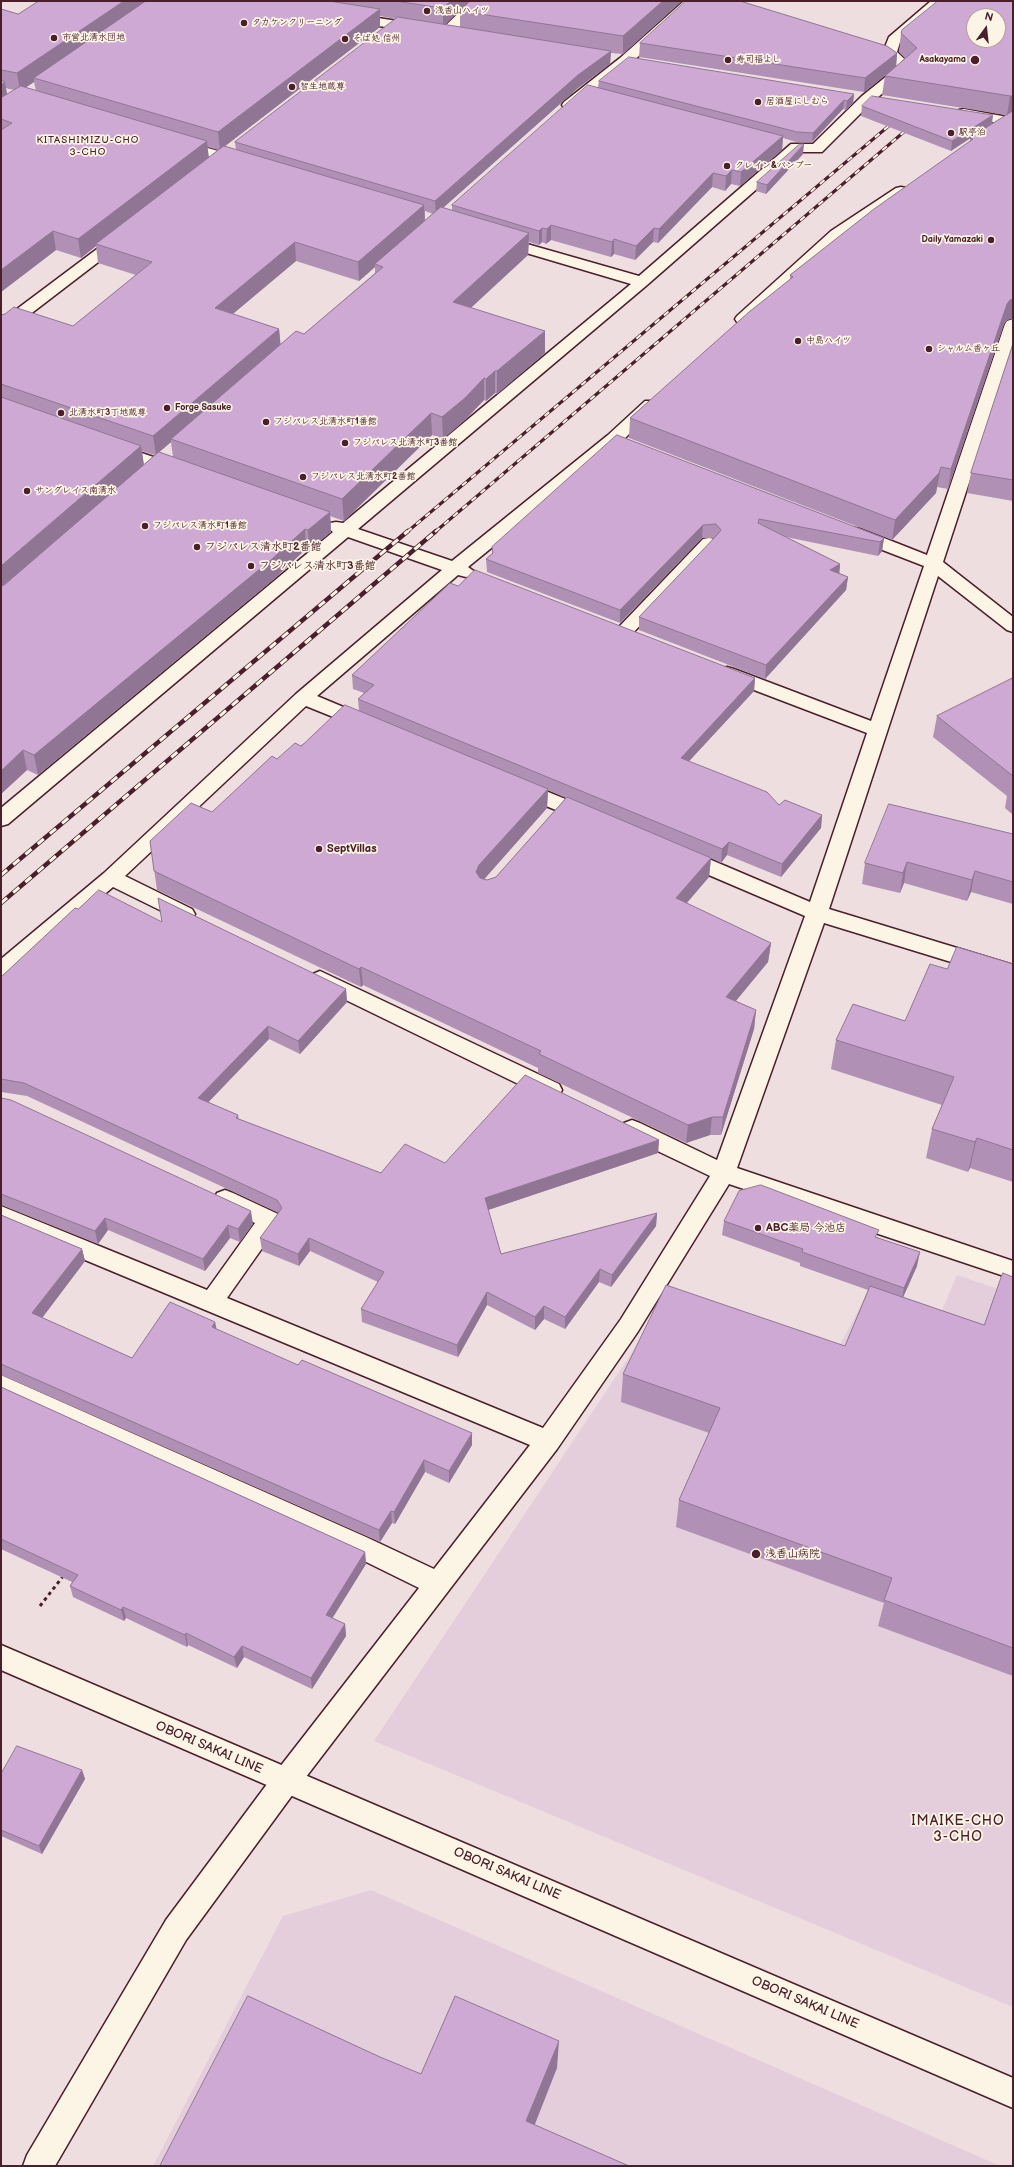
<!DOCTYPE html>
<html>
<head>
<meta charset="utf-8">
<style>
	body { margin:0 }
	#map { position:relative; width:1014px; height:2167px; overflow:hidden; background:#eedee0; font-family:"Balsamiq Sans",sans-serif }
	canvas { display:block }
	.frame { position:absolute; inset:0; border:2px solid #4a1f2b; pointer-events:none }
	.north { position:absolute; left:966px; top:8px; width:40px; height:40px; box-sizing:border-box; background:#fcf5e5; border:1px solid #b59f9b; border-radius:50%; rotate:15deg; font-size:11px; font-weight:700; line-height:16px; text-align:center; color:#4a1f2b }
	.north::after { content:''; display:block; margin:auto; width:14px; height:18px; background:#4a1f2b; clip-path:polygon(50% 0,100% 100%,50% 72%,0 100%) }
</style>
</head>
<body>
<div id="map">
<canvas width="1014" height="2167"></canvas>
<div class="frame"></div>
<div class="north">N</div>
</div>
<script>
const g = document.querySelector('canvas').getContext('2d');
g.lineJoin = 'round';
function paint(path, color) { g.fillStyle = color; g.fill(path, 'evenodd'); }
function strokePath(path, color, width, dash) { g.strokeStyle = color; g.lineWidth = width; g.lineCap = dash ? 'butt' : 'round'; g.setLineDash(dash || []); g.stroke(path); }
function write(font, color, halo, rows, align = 'center') {
  g.font = font + ' "Balsamiq Sans","Klee One",sans-serif'; g.lineWidth = 3.5; g.setLineDash([]); g.textBaseline = 'middle'; g.strokeStyle = halo; g.fillStyle = color; for (const [text, x, y, turn = 0] of rows) {
    g.save(); g.translate(x, y); g.rotate((+turn || 0) * Math.PI / 180); g.textAlign = isNaN(turn) ? turn : align; if (halo) g.strokeText(text, 0, 0); g.fillText(text, 0, 0); g.restore();
  }
}
const built = new Path2D(`
	M957 1275 1013 1294V2007L374 1741 666 1301 829 1366 861 1305 936 1324Z
	M371 1890 1000 2166H153L283 1916Z`);
const path = new Path2D(`
	M40 1606 64 1575`);
const minor = new Path2D(`
	M471 1H486L452 35H442L440 32 442 29Z
	M684 1H699L630 64 574 108H564L562 105 564 102 620 58Z
	M931 1H946L900 42 897 52 913 67 911 70 872 102 822 152H799L647 285 358 529 452 561 608 435 645 401H657L659 405 620 443 468 567 475 572 472 576 466 577 458 575 317 696 372 719 375 723 372 727 365 729 358 727 306 706 125 876 192 909 195 914 192 919 185 921 178 919 113 887 8 976 1 979V959L104 873 296 694 442 570 348 537 8 824 1 826V808L333 532 327 527 330 523 336 522 343 523 631 284 496 244 493 241 496 238H506L639 276 791 144H813L862 96 898 67 885 56 872 52 870 49 877 45 885 47 889 37Z
	M351 14 418 24 425 28 418 32 346 21 344 18 346 15Z
	M964 109 1013 118V126L959 116 957 113 959 110Z
	M179 140 247 159 249 162 247 165 242 166 174 147 172 144 174 141Z
	M901 187 906 188 908 191 906 194 841 237 749 322H737L735 319 737 316 831 231 896 188Z
	M122 232 127 234 130 237 127 240 7 332 1 334V321L117 234Z
	M1013 319V348L943 562 1013 617V632L1007 630 938 576 829 909 1013 965V981L824 923 737 1168 1013 1261V1279L729 1184 637 1333 557 1449 296 1790 186 1940 55 2166H23L27 2155 166 1920 276 1772 419 1588 348 1553 1 1396V1375L366 1537 434 1569 530 1445 1 1225V1206L207 1290 255 1223 217 1205 214 1199 217 1193 225 1190 233 1193 278 1214 282 1220 227 1298 543 1428 621 1319 710 1176 624 1135 621 1129 624 1123 632 1120 640 1123 717 1160 805 916 676 861 673 856 676 851 683 849 690 851 810 902 867 733 720 677 718 673 720 669 727 667 734 669 871 721 924 566 849 537 846 533 849 529 855 528 861 529 927 555 1005 324 1007 321Z
	M115 444 183 467 186 471 183 475 177 476 109 453 107 449 109 445Z
	M709 538 715 539 718 543 715 547 629 637 623 639 617 637 614 633 617 629 703 539Z
	M521 781 595 811 598 816 595 821 588 823 514 793 511 788 514 783Z
	M320 971 559 1084 562 1090 559 1096 551 1098 543 1096 313 984 309 979 313 974Z`);
const major = new Path2D(`
	M1 1645 1013 2078V2108L1 1670Z`);
const railFar1 = new Path2D(`
	M407 532 897 119
	M435 532 912 125`);
const rail = new Path2D(`
	M1 875 408 531
	M1 903 436 531`);
const wall = new Path2D(`
	M39 1H469L445 25 460 27V11L470 1H682L623 54 611 53 610 64 578 88 443 208 452 210V205L598 87 599 81 854 94 853 103 846 110 843 109 812 142H796L783 138 782 150 740 186 731 184 725 191 712 187 658 243 653 242 635 260 614 254 611 257 551 240 546 244 542 242 539 245 529 242 528 255 471 308 545 331V353L497 394 495 393 486 401 484 400 465 420 443 439 432 435 344 521 330 516 331 532 309 550 306 549 274 579 38 775 27 770 1 794V315L73 326 136 275 98 263 96 246 81 258 56 250 1 292V9L18 14ZM380 16 396 19 235 142 236 150 225 146 380 27ZM34 82 36 91 25 88ZM6 88 9 89 15 90 7 95ZM207 147 218 150 209 158ZM425 211 433 214 425 221ZM296 261 359 281 375 267V273L304 334 280 345 279 329 233 314ZM171 442 173 457 159 452ZM142 451 155 455 144 465Z
	M1013 1V318L1007 320 1004 324 948 489 937 487 936 493 892 540 629 438 630 418 790 280V275L970 142V138L1006 115 882 95 885 76 892 70 864 92 639 57 640 43 897 53 896 67 905 58 899 52 901 33Z
	M862 106 993 115 951 151 861 116Z
	M803 154 766 194 756 191 757 182Z
	M1013 344V501L967 493 971 473Z
	M617 435 884 538 882 551 878 556 786 537 840 564 839 573 848 577 846 590 765 679 639 630V617L715 538H702L620 623 487 572 486 559 492 554V547Z
	M458 586 755 678 754 691 689 761 779 805 822 815 821 828 781 877 727 855 721 863 711 858 709 877 686 903 771 943 768 962 736 1001 756 1010 754 1029 721 1135H710L686 1143 538 1073V1068L363 985 361 987 157 890 150 841 212 812 277 759 359 711 358 699 364 693 353 689 352 675ZM548 790 566 798 496 877 487 880 484 879 547 808Z
	M1013 678V815L1005 808 1007 796 933 737 937 716Z
	M1013 834V904L971 892 967 901 904 883 900 893 862 884 865 863Z
	M78 909 162 922 346 989 347 1002 300 1054 269 1039 208 1102 238 1115 239 1119 381 1173 445 1163 659 1140 658 1153 488 1210 501 1254 657 1213 656 1226 611 1287 599 1282 565 1329 544 1319 535 1330 487 1305 458 1357 362 1322 361 1309 378 1282 310 1251 299 1266 262 1251 260 1238 279 1213 27 1096 1 1092V977Z
	M1013 964V1182L970 1168 968 1172 926 1158 932 1129 942 1105 831 1069 836 1040 905 1021 947 969Z
	M1 1098 253 1224 240 1242 230 1238 205 1271 108 1230 98 1244 1 1205Z
	M1 1215 82 1249 85 1261 42 1318 132 1358 215 1322 217 1330 472 1445 449 1483 425 1472 395 1524 392 1523 380 1542 1 1375Z
	M724 1221 877 1237 917 1266 903 1297 984 1325 1013 1277V1676L878 1626 884 1603 676 1527 679 1500 709 1433 621 1402 623 1374 845 1346 868 1290 800 1266V1263L722 1235Z
	M1 1387 365 1552 366 1564 332 1618 345 1624 346 1636 312 1689 244 1657 237 1668 188 1645 187 1647 126 1618 124 1621 73 1597 70 1586 72 1582 1 1549Z
	M82 1770 85 1779 42 1854 1 1836V1774Z`);
const shadedWall = new Path2D(`
	M124 1H152L34 78V82L20 91 17 73Z
	M451 1H469L443 26V8Z
	M663 1H682L623 54V36Z
	M380 9V27L220 150 218 132Z
	M611 51 610 64 578 88 436 214 435 201 578 75Z
	M897 53 896 67 864 92 865 78Z
	M5 82 8 100 1 106V85Z
	M854 94 853 103 846 110 847 101Z
	M1010 96H1013V114L1007 115Z
	M844 100 843 109 812 142 813 133Z
	M993 115 992 124 951 151 952 141Z
	M783 136 782 150 740 186 741 172Z
	M207 141 209 160 96 244V246L81 258 78 239Z
	M804 144 803 154 766 194 767 185Z
	M732 170 731 184 725 191 726 176Z
	M713 173 712 187 658 243 659 229Z
	M424 205 425 224 375 264V267L359 281 358 262Z
	M551 225V240L546 244 547 229Z
	M542 228V242L539 245V231Z
	M654 228 653 242 635 260 636 246Z
	M53 231 56 250 1 292V270Z
	M529 233 528 255 453 324V302Z
	M614 239V254L611 257 612 242Z
	M295 242 296 261 217 327 215 308Z
	M1013 299V318L1007 320 1004 324 948 489 951 469 1007 304 1010 300Z
	M279 329 281 348 171 439V442L156 455 153 436Z
	M545 331V353L497 394V371Z
	M495 371V393L486 401V379Z
	M484 378V400L465 420 443 439 442 417Z
	M431 413 432 435 344 521 342 499Z
	M141 446 144 466 1 589V566Z
	M941 467 937 487 936 493 892 540 895 520Z
	M330 512 331 532 309 550 308 530Z
	M703 525 702 538 620 623V610Z
	M305 529 306 549 274 579 38 775 34 755Z
	M884 538 882 551 878 556 880 542Z
	M840 564 839 578 830 570Z
	M848 577 846 590 765 679 766 665Z
	M755 678 754 691 680 771 681 758Z
	M23 750 27 770 1 794V771Z
	M548 789 547 808 480 884 476 872 479 865Z
	M822 815 821 828 781 877 782 864Z
	M729 842 727 855 721 863 722 849Z
	M711 858 709 877 675 917 676 898Z
	M907 862 904 883 900 893 903 873Z
	M975 871 971 892 967 901 972 880Z
	M771 943 768 962 724 1015 726 997Z
	M361 967 363 985 361 987 359 969Z
	M346 989 347 1002 300 1054 298 1041Z
	M756 1010 754 1029 721 1135 723 1117Z
	M268 1026 269 1039 200 1111 198 1098Z
	M712 1117 710 1135 686 1143 688 1125Z
	M977 1138 970 1168 968 1172 975 1142Z
	M659 1140 658 1153 485 1211V1198Z
	M251 1211 253 1224 240 1242 238 1229Z
	M657 1213 656 1226 611 1287 612 1275Z
	M105 1218 108 1230 98 1244 95 1231Z
	M228 1225 230 1238 205 1271 203 1259Z
	M309 1238 310 1251 299 1266 298 1254Z
	M82 1249 85 1261 36 1326 32 1313Z
	M920 1252 917 1266 901 1302 904 1288Z
	M600 1269 599 1282 565 1329V1317Z
	M487 1292V1305L458 1357 457 1345Z
	M544 1306V1319L535 1330V1317Z
	M215 1322 217 1334 212 1327Z
	M472 1433V1445L449 1483V1471Z
	M424 1460 425 1472 395 1524 394 1512Z
	M391 1511 392 1523 380 1542 379 1530Z
	M365 1552 366 1564 327 1627 326 1615Z
	M123 1607 126 1618 124 1621 121 1610Z
	M345 1624 346 1636 312 1689 311 1678Z
	M186 1633 188 1645 187 1647 185 1635Z
	M242 1646 244 1657 237 1668 234 1657Z
	M82 1770 85 1779 42 1854 39 1846Z
	M559 2041 557 2068 526 2147V2121Z`);
const building = new Path2D(`
	M39 1H124L17 73 1 70V9L18 14Z
	M146 1H329L380 9 218 132 34 78Z
	M396 1H451L443 8Z
	M470 1H663L623 36 460 11Z
	M686 1H740L887 46 897 53 865 78 640 43Z
	M938 1H1013V96H1010L885 76 917 48 901 33 902 30ZM974 16H998V40H974Z
	M398 17 611 51 578 75 435 201 235 142Z
	M629 57 854 94 847 101 844 100 813 133 797 132 599 81Z
	M1 80 5 82 1 85Z
	M588 85 783 136 741 172 732 170 726 176 713 173 659 229 654 228 636 246 614 239 612 242 551 225 547 229 542 228 539 231 452 205Z
	M21 86 207 141 78 239 53 231 1 270V130L12 123 1 119V98Z
	M872 96 993 115 952 141 862 106Z
	M1013 111V299L1010 300 1007 304 951 469 941 467 939 473 895 520 630 418 749 312 793 277 790 275 874 209 973 139 970 138Z
	M800 144H804L767 185 757 182Z
	M224 146 424 205 358 262 295 242 215 308 279 329 153 436 1 384V315L5 314 14 307 73 326 152 262 96 244Z
	M441 207 529 233 453 302 545 331 497 371H495L486 379 484 378 465 398 442 417 431 413 342 499 171 439 296 331 304 334 383 267 375 264Z
	M1013 344V480L971 473Z
	M1 397 141 446 1 566Z
	M617 435 884 538 880 542 759 519 758 523 840 564 830 570 848 577 766 665 639 617 717 535 721 530 716 524 703 525 620 610 486 559 493 553 492 547Z
	M159 452 330 512 308 530 305 529 272 559 34 755 23 750 1 771V586L4 585Z
	M475 570 755 678 681 758 767 792 779 805 785 800 822 815 782 864 729 842 722 849 358 699 374 685 352 675 450 583 458 586Z
	M1013 678V776L937 716Z
	M345 705 548 789 479 865 476 872 480 878 487 880 496 877 567 797 711 858 676 898 771 943 726 997 756 1010 723 1117H712L688 1125 539 1054 541 1051 361 967 359 969 154 871 150 841 191 803 212 812 272 756 277 759 295 743 301 746Z
	M889 804 1013 834V882L975 871 972 880 907 862 903 873 865 863Z
	M99 890 162 922 158 898 346 989 298 1041 268 1026 198 1098 238 1115 236 1118 381 1173 405 1144 445 1163 525 1075 659 1140 485 1198 501 1254 657 1213 612 1275 600 1269 565 1317 544 1306 535 1317 487 1292 457 1345 361 1309 384 1272 309 1238 298 1254 260 1238 282 1208 277 1200 24 1083 1 1079V977L75 908 78 909Z
	M957 947 1013 964V1150L977 1138 975 1142 932 1129 954 1077 836 1040 853 1004 905 1021 930 964 947 969Z
	M1 1098 11 1100 251 1211 238 1229 228 1225 203 1259 105 1218 95 1231 1 1194Z
	M761 1185 879 1230 875 1237 920 1252 904 1288 802 1252 803 1249 724 1221 739 1191Z
	M1 1215 82 1249 32 1313 132 1358 170 1302 215 1322 212 1327 298 1365 302 1360 472 1433 449 1471 424 1460 394 1512 391 1511 379 1530 1 1364Z
	M1003 1273 1013 1277V1648L884 1600 892 1578 679 1500 720 1408 623 1374 666 1285 845 1346 870 1286 984 1325Z
	M1 1387 365 1552 326 1615 345 1624 311 1678 242 1646 234 1657 186 1633 185 1635 123 1607 121 1610 70 1586 78 1575 1 1539Z
	M17 1746 82 1770 39 1846 1 1830V1774Z
	M248 1996 380 2057 421 2074 455 1996 559 2041 526 2121 629 2166H160Z`);
const markers = [
	[427,11,4,"#4a1f2b"],
	[244,23,4,"#4a1f2b"],
	[54,38,4,"#4a1f2b"],
	[345,39,4,"#4a1f2b"],
	[728,60,4,"#4a1f2b"],
	[975,60,5,"#4a1f2b"],
	[292,87,4,"#4a1f2b"],
	[758,102,4,"#4a1f2b"],
	[951,133,4,"#4a1f2b"],
	[727,166,4,"#4a1f2b"],
	[991,240,4,"#4a1f2b"],
	[798,341,4,"#4a1f2b"],
	[929,349,4,"#4a1f2b"],
	[167,408,4,"#4a1f2b"],
	[61,413,4,"#4a1f2b"],
	[266,422,4,"#4a1f2b"],
	[345,443,4,"#4a1f2b"],
	[303,477,4,"#4a1f2b"],
	[27,491,4,"#4a1f2b"],
	[145,526,4,"#4a1f2b"],
	[197,547,4,"#4a1f2b"],
	[251,566,4,"#4a1f2b"],
	[319,849,4,"#4a1f2b"],
	[758,1228,4,"#4a1f2b"],
	[756,1554,5,"#4a1f2b"]
];
const farPoinames = [
	["浅香山ハイツ",435,11],
	["タカケンクリーニング",252,23],
	["市営北清水団地",62,38],
	["そば処 信州",353,39],
	["寿司福よし",736,60],
	["Asakayama",966,60,"right"],
	["智生地蔵尊",300,87],
	["居酒屋にしむら",766,102],
	["駅亭泊",959,133],
	["クレイン&バンブー",735,166],
	["Daily Yamazaki",983,240,"right"],
	["中島ハイツ",806,341],
	["シャルム香ヶ丘",937,349],
	["Forge Sasuke",175,408],
	["北清水町3丁地蔵尊",69,413],
	["フジパレス北清水町1番館",274,422],
	["フジパレス北清水町3番館",353,443],
	["フジパレス北清水町2番館",311,477],
	["サングレイス南清水",35,491],
	["フジパレス清水町1番館",153,526]
];
const farNeighbourhoodnames = [
	["KITASHIMIZU-CHO",88,140],
	["3-CHO",88,152]
];
const poiNames = [
	["フジパレス清水町2番館",205,547],
	["フジパレス清水町3番館",259,566],
	["SeptVillas",327,849],
	["ABC薬局 今池店",766,1228],
	["浅香山病院",765,1554]
];
const nearStreetnames = [
	["OBORI SAKAI LINE",209,1748,23],
	["OBORI SAKAI LINE",507,1874,23],
	["OBORI SAKAI LINE",805,2003,23]
];
const nearNeighbourhoodnames = [
	["IMAIKE-CHO",958,1821],
	["3-CHO",958,1837]
];
paint(built, '#e4cedc');
strokePath(minor, '#4a1f2b', 3);
strokePath(major, '#4a1f2b', 3);
strokePath(path, '#4a1f2b', 3, [3.5, 3.5]);
paint(minor, '#fcf5e5');
paint(major, '#fcf5e5');
strokePath(railFar1, '#4a1f2b', 3);
strokePath(rail, '#4a1f2b', 4.5);
strokePath(railFar1, '#fcf5e5', 2, [6]);
strokePath(rail, '#fcf5e5', 3, [8]);
paint(wall, '#b091b5');
paint(shadedWall, '#907694');
paint(building, '#cda9d3');
strokePath(building, '#907694', 1);
for (const [x, y, r, color] of markers) { const dot = new Path2D(); dot.arc(x, y, r, 0, 2 * Math.PI); g.fillStyle = color; g.fill(dot); strokePath(dot, '#fcf5e5', 1.5); }
write('bold 9px', '#4a1f2b', '#fcf5e5', farPoinames, 'left');
g.letterSpacing = '1px';
write('10px', '#4a1f2b', '#fcf5e5', farNeighbourhoodnames);
g.letterSpacing = '0px';
write('bold 11px', '#4a1f2b', '#fcf5e5', poiNames, 'left');
write('13px', '#4a1f2b', '#fcf5e5', nearStreetnames);
g.letterSpacing = '1px';
write('14px', '#4a1f2b', '#fcf5e5', nearNeighbourhoodnames);
g.letterSpacing = '0px';
</script>
</body>
</html>
